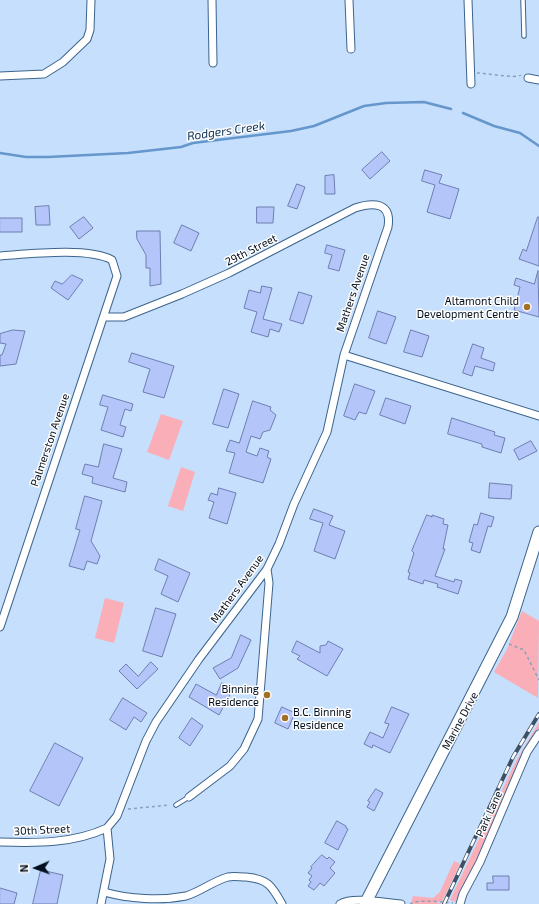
<!DOCTYPE html>
<html>
<head>
<meta charset="utf-8">
<style>
	body { margin:0 }
	#map { position:relative; width:539px; height:904px; overflow:hidden; background:#c5dffc; font-family:"Exo 2",sans-serif }
	canvas { display:block }
	.north { position:absolute; left:16px; top:848px; width:40px; height:40px; -webkit-text-stroke:3px #fdfdfd; paint-order:stroke; rotate:268deg; font-size:11px; font-weight:700; line-height:16px; text-align:center; color:#020f1f }
	.north::after { content:''; display:block; margin:auto; width:14px; height:18px; background:#020f1f; clip-path:polygon(50% 0,100% 100%,50% 72%,0 100%) }
</style>
</head>
<body>
<div id="map">
<canvas width="539" height="904"></canvas>
<div class="north">N</div>
</div>
<script>
const g = document.querySelector('canvas').getContext('2d');
g.lineJoin = 'round';
function paint(path, color) { g.fillStyle = color; g.fill(path, 'evenodd'); }
function strokePath(path, color, width, dash) { g.strokeStyle = color; g.lineWidth = width; g.lineCap = dash ? 'butt' : 'round'; g.setLineDash(dash || []); g.stroke(path); }
function write(font, color, halo, rows, align = 'center') {
  g.font = font + ' "Exo 2",sans-serif'; g.lineWidth = 3; g.setLineDash([]); g.textBaseline = 'middle'; g.strokeStyle = halo; g.fillStyle = color; for (const [text, x, y, turn = 0] of rows) {
    g.save(); g.translate(x, y); g.rotate((+turn || 0) * Math.PI / 180); g.textAlign = isNaN(turn) ? turn : align; if (halo) g.strokeText(text, 0, 0); g.fillText(text, 0, 0); g.restore();
  }
}
const green = new Path2D(`
	M161 414 183 421 169 460 147 452Z
	M181 467 195 472 183 511 168 506Z
	M105 598 124 603 114 643 95 638Z
	M522 611 539 621 538 698 494 672 507 649Z
	M539 722V729L481 852 455 902 450 900 515 763Z
	M454 861 460 864 442 902H435L442 904H411L413 896 433 898 440 892Z`);
const stream = new Path2D(`
	M463 113 494 126 520 133 539 146
	M0 153 26 157H48L128 153 181 147 193 143 291 131 314 126 364 106 386 103 424 102 451 109`);
const building = new Path2D(`
	M382 152 390 161 370 179 362 170Z
	M425 170 442 175 439 183 459 189 450 219 427 212 435 185 422 181Z
	M334 175 335 194H325V176Z
	M297 184 305 187 297 209 288 206Z
	M49 206 50 225H36L35 207Z
	M257 207H274L273 223H257Z
	M84 217 93 228 79 239 70 227Z
	M538 217H539V266L519 259 523 249 526 251Z
	M0 218H22V232H0Z
	M182 225 199 233 191 251 174 243Z
	M137 231H160L161 284 150 286V268H146V255L137 239Z
	M327 245 345 250 339 271 328 268 332 255 325 253Z
	M538 271 539 317 514 310 520 287 514 285 516 278 534 284Z
	M72 275 83 280 68 300 51 288 55 281 62 284Z
	M262 286 272 288 263 319 282 324 279 332 270 329 268 337 251 332 257 312 244 308 249 290 260 293Z
	M299 292 312 296 303 324 290 320Z
	M378 311 396 317 386 344 369 338Z
	M13 330 25 331 16 364 0 366V355H2L6 344 0 343V334Z
	M411 330 429 336 422 357 404 352Z
	M473 344 484 348 481 358 495 363 493 371 475 366 472 376 463 373Z
	M132 353 174 366 164 398 143 392 150 369 129 362Z
	M355 384 375 391 366 414 359 412 355 420 344 416Z
	M224 389 239 394 228 428 213 424Z
	M103 395 133 404 131 411 125 409 120 425 126 427 123 437 101 430 108 407 100 405Z
	M386 398 411 406 405 424 380 415Z
	M253 401 271 407 270 410 276 415 270 430 263 432 260 439 251 436 246 452 257 456 260 448 269 451 267 457 271 459 263 483 229 473 235 453 226 451 230 440 239 443Z
	M452 418 495 432 494 435 505 438 501 453 482 447V444L448 434Z
	M531 441 537 451 519 460 514 450Z
	M104 444 122 449 113 478 127 482 125 492 92 483 93 477 82 474 85 464 98 467Z
	M490 483 512 485 511 499 489 498Z
	M219 488 236 493 227 524 209 518 214 502 208 500 211 493 217 495Z
	M85 496 102 501 91 541 100 556 97 564 87 561 84 570 69 566 80 530 76 529Z
	M314 509 333 516 329 525 345 531 335 559 314 551 323 523 310 519Z
	M481 513 494 517 491 527 488 526 480 553 471 550 473 543 469 542 474 524 477 525Z
	M427 515 432 517V515L444 519 443 524 448 525 443 549H445L435 576 454 582 455 579 462 581 458 594 437 587 438 584 424 580 423 584 408 579 410 573 408 572 414 553 412 551Z
	M159 559 190 573 178 602 161 594 168 576 155 570Z
	M156 608 176 614 162 657 143 651Z
	M241 635 251 640 238 668 220 679 213 668 231 658Z
	M297 641 320 653V646L326 645 328 641 343 649 327 676 297 659 300 656 292 652Z
	M151 662 158 669 137 689 119 671 126 664 138 676Z
	M222 683 233 689 219 715 189 697 196 684 216 695Z
	M123 698 147 713 141 722 134 717 126 730 110 720Z
	M282 707 295 713 288 729 275 723Z
	M392 707 409 714 390 753 373 745 372 748 364 744 370 732 383 738 389 724 385 723Z
	M192 718 203 726 190 746 179 738Z
	M55 743 83 758 59 806 30 791Z
	M376 789 383 793 374 811 367 807 370 802 368 801Z
	M337 821 346 826V828L348 829 338 850 325 843Z
	M322 855 327 859 329 857 335 862 330 868 335 873 324 886 320 883 314 890 308 886 311 882 309 880 312 876 308 873 312 868 311 867Z
	M41 870 63 875 57 904H33Z
	M493 876H509V890H487V883H493Z
	M0 888 17 893 14 904H0Z`);
const path = new Path2D(`
	M477 73C487 73 515 79 521 75
	M509 644 524 650 539 680
	M128 809 170 805
	M410 904C416 899 445 902 453 903`);
const service = new Path2D(`
	M523 0 524 36
	M176 805 189 797`);
const minor = new Path2D(`
	M212 0 213 63
	M349 0 351 49
	M468 0 471 84
	M0 76 44 74 63 62 87 39 90 30 91 0
	M528 78 539 80
	M0 256C29 254 88 247 112 260L117 276 0 627
	M344 355 539 416
	M189 797 230 766 244 749 258 719 269 583 267 569
	M0 842C37 843 72 844 107 828
	M104 892C129 899 160 901 186 896 200 892 213 881 228 877 233 876 240 877 246 877 268 879 272 886 282 904
	M101 904 110 859 107 828 117 816 146 741 156 722 199 659 267 569 279 544 294 504 327 432 344 355 388 227C392 202 373 202 355 208L229 273 182 294 124 317H105
	M340 904C353 896 385 903 401 904
	M460 904 463 894 480 862 527 752 539 734`);
const secondary = new Path2D(`
	M365 904 512 617 539 532`);
const rail = new Path2D(`
	M444 904 513 757 539 714`);
const markers = [
	[527,307,4,"#a26f26"],
	[267,695,4,"#a26f26"],
	[285,718,4,"#a26f26"]
];
const streetNames = [
	["29th Street",251,250,-27],
	["Mathers Avenue",353,293,-71],
	["Palmerston Avenue",50,440,-71],
	["Mathers Avenue",237,589,-54],
	["Marine Drive",460,721,-62],
	["Park Lane",489,814,-66],
	["30th Street",42,830,-3]
];
const poiNames = [
	["Altamont Child",519,301],
	["Development Centre",519,314],
	["Binning",259,689],
	["Residence",259,702],
	["B.C. Binning",293,712,"left"],
	["Residence",293,725,"left"]
];
const waterNames = [
	["Rodgers Creek",226,131,-8]
];
paint(green, '#faaeb7');
strokePath(stream, '#6597cc', 2.5);
paint(building, '#b4c5fa');
strokePath(building, '#6f7eb1', 1);
strokePath(service, '#3d648d', 5.5);
strokePath(minor, '#3d648d', 9);
strokePath(secondary, '#3d648d', 13);
strokePath(path, '#8aa0b9', 1.5, [3, 3]);
strokePath(service, '#fff', 3.5);
strokePath(minor, '#fff', 7);
strokePath(secondary, '#fff', 11);
strokePath(rail, '#3f5064', 4);
strokePath(rail, '#fdfdfd', 2.5, [8]);
for (const [x, y, r, color] of markers) { const dot = new Path2D(); dot.arc(x, y, r, 0, 2 * Math.PI); g.fillStyle = color; g.fill(dot); strokePath(dot, '#fdfdfd', 1.5); }
write('11px', '#020f1f', '#fdfdfd', streetNames);
write('11px', '#020f1f', '#fdfdfd', poiNames, 'right');
write('italic 12px', '#0d3154', '#fdfdfd', waterNames);
</script>
</body>
</html>
